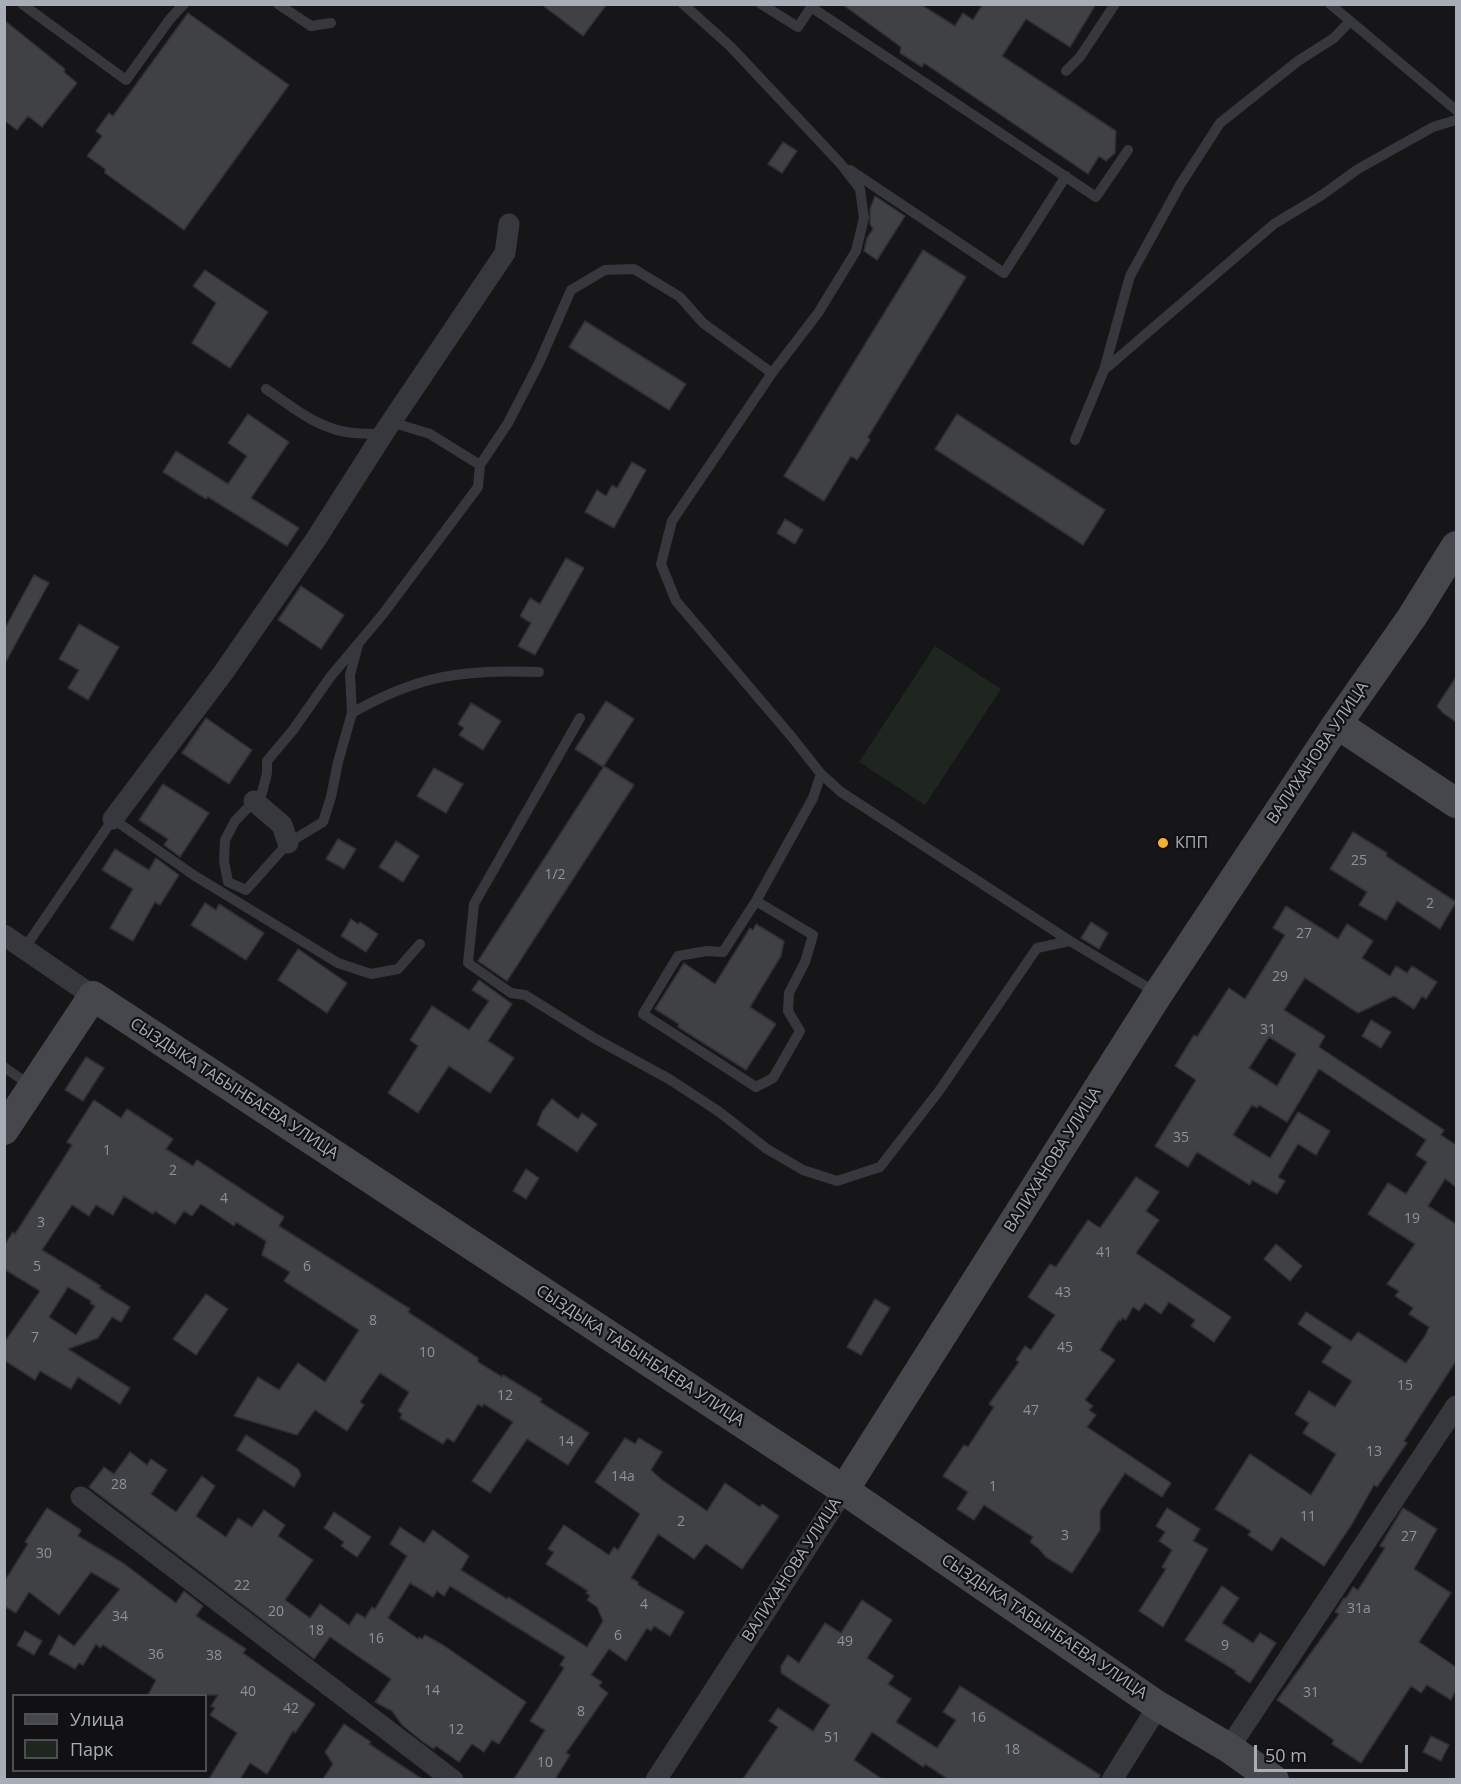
<!DOCTYPE html>
<html>
<head>
<meta charset="utf-8">
<style>
	body { margin:0 }
	#map { position:relative; width:1461px; height:1784px; overflow:hidden; background:#161618; font-family:"Open Sans",sans-serif }
	canvas { display:block }
	.frame { position:absolute; inset:0; border:6px solid #a8adb8; pointer-events:none }
	.legend { position:absolute; left:12px; top:1694px; width:195px; height:78px; box-sizing:border-box; background:#111113; border:2px solid #4d4f55; margin:0; padding:8px 10px; list-style:none; font-size:18px; color:#a8adb8 }
	.legend li { display:flex; align-items:center; gap:12px; height:30px }
	.legend b { width:30px; border:2px solid #4d4f55 }
	.scale { position:absolute; left:1254px; top:1745px; width:154px; height:27px; box-sizing:border-box; border:3px solid #a8adb8; border-top:0; padding-left:8px; font-size:18px; line-height:21px; white-space:nowrap; color:#a8adb8; -webkit-text-stroke:4px #111113; paint-order:stroke }
</style>
</head>
<body>
<div id="map">
<canvas width="1461" height="1784"></canvas>
<div class="frame"></div>
<ul class="legend">
<li><b style="height:8px;background:#45474d"></b>Улица</li>
<li><b style="height:16px;background:#1e261f"></b>Парк</li>
</ul>
<div class="scale">50 m</div>
</div>
<script>
const g = document.querySelector('canvas').getContext('2d');
g.lineJoin = 'round';
function paint(path, color) { g.fillStyle = color; g.fill(path, 'evenodd'); }
function strokePath(path, color, width, dash) { g.strokeStyle = color; g.lineWidth = width; g.lineCap = dash ? 'butt' : 'round'; g.setLineDash(dash || []); g.stroke(path); }
function write(font, color, halo, rows, align = 'center') {
  g.font = font + ' "Open Sans",sans-serif'; g.lineWidth = 4.5; g.setLineDash([]); g.textBaseline = 'middle'; g.strokeStyle = halo; g.fillStyle = color; for (const [text, x, y, turn = 0] of rows) {
    g.save(); g.translate(x, y); g.rotate((+turn || 0) * Math.PI / 180); g.textAlign = isNaN(turn) ? turn : align; if (halo) g.strokeText(text, 0, 0); g.fillText(text, 0, 0); g.restore();
  }
}
const green = new Path2D(`
	M935 646 1001 689 925 805 859 762Z`);
const building = new Path2D(`
	M541 4H607L583 36Z
	M842 4H920L955 26 963 13 973 20 983 4H1096L1070 47 1026 19 1002 56 1116 131 1115 153 1106 161 1099 156 1088 174 924 63 922 67 900 53 901 47Z
	M188 13 289 85 184 230 105 173V169L87 156 102 136 96 131 109 113 113 116Z
	M4 20 65 69 64 72 77 83 42 127 28 116 17 130 4 120Z
	M783 142 797 151 782 173 768 164Z
	M875 196 905 216 877 260 864 251 867 238 873 229 870 224V209Z
	M923 250 966 277 868 437 870 440 857 460 851 456 824 501 784 476Z
	M205 270 268 312 230 368 192 343 216 303 193 286Z
	M585 321 686 384 669 410 569 347Z
	M248 414 289 442 251 498 299 528 287 546 208 497 206 499 163 472 176 451 228 484 247 456 228 443Z
	M957 414 1105 510 1083 545 935 449Z
	M632 462 646 470 614 528 585 512 597 490 606 496 612 485 617 488Z
	M785 519 803 530 795 544 777 533Z
	M566 558 584 568 535 655 518 646 531 623 520 616 530 598 540 604Z
	M34 575 49 583 4 665V630Z
	M301 586 344 615 321 649 278 620Z
	M79 624 119 647 88 700 68 688 79 670 59 659Z
	M1456 677V722L1443 713 1437 706Z
	M606 701 634 719 603 767 575 749Z
	M471 703 501 721 483 750 459 735 464 728 458 724Z
	M206 718 252 750 229 784 182 753Z
	M604 766 634 785 507 981 478 961Z
	M434 768 463 784 446 813 417 796Z
	M163 784 209 813 180 857 164 845 168 839 139 820Z
	M1353 832 1387 853 1386 856 1456 902 1440 929 1397 901 1386 920 1359 905 1367 892 1330 869Z
	M338 839 356 849 344 869 326 859Z
	M396 841 419 856 403 882 379 867Z
	M115 849 149 870 156 858 179 875 160 905 155 902 133 941 110 928 133 889 102 870Z
	M205 903 216 910 219 904 264 933 246 960 191 925Z
	M1286 906 1338 939 1347 924 1373 941 1362 958 1390 976 1396 966 1407 973 1412 966 1437 982 1426 999 1422 996 1414 1009 1394 996 1358 1013 1305 978 1284 1010 1325 1036 1319 1047 1444 1130 1441 1135 1456 1145V1187L1445 1179 1428 1206 1456 1224V1361L1404 1441 1407 1443 1377 1487 1374 1485 1352 1524 1324 1566 1281 1537 1272 1551 1248 1535 1251 1531 1215 1509 1250 1454 1311 1495 1336 1454 1303 1433 1309 1423 1295 1414 1309 1391 1335 1407 1352 1381 1322 1362 1332 1347 1298 1324 1306 1312 1351 1341 1358 1332 1406 1363 1425 1336 1429 1327 1409 1314 1413 1308 1395 1296 1399 1291 1387 1284 1415 1244 1368 1214 1388 1183 1406 1194 1427 1162 1416 1155 1426 1140 1319 1069 1287 1122 1259 1105 1257 1108 1252 1105 1233 1135 1270 1158 1298 1112 1330 1131 1316 1155 1298 1144 1278 1177 1285 1181 1277 1194 1252 1180 1250 1185 1197 1152 1188 1167 1155 1146 1196 1080 1175 1066 1194 1035 1197 1037 1229 988 1245 999 1285 935 1273 928ZM1269 1037 1296 1054 1277 1086 1249 1068Z
	M351 919 358 924 360 922 378 934 366 952 341 936Z
	M1091 922 1108 933 1099 949 1081 938Z
	M756 924 784 941 781 956 750 1007 776 1024 746 1070 678 1027 679 1024 655 1009 684 963 715 984 750 928 753 930Z
	M298 949 347 983 327 1013 278 980Z
	M479 980 512 1004 488 1041 514 1058 490 1093 449 1066 418 1113 388 1093 418 1046 410 1040 432 1006 469 1030 489 1001 472 990Z
	M1371 1020 1391 1032 1381 1048 1362 1036Z
	M86 1057 104 1068 83 1101 65 1090Z
	M552 1099 578 1119 582 1113 597 1124 577 1152 537 1125 542 1112Z
	M94 1100 121 1118 127 1109 173 1139 166 1149 193 1166 197 1160 284 1217 279 1226 410 1309 408 1312 478 1358V1362L502 1377 503 1375 542 1399 540 1402 589 1433 568 1465 527 1439 490 1493 472 1481 513 1422 484 1404 482 1407 478 1404 454 1442 447 1438 443 1444 400 1418 402 1414 398 1411 409 1392 380 1373 360 1402 364 1405 347 1431 315 1410 297 1435 234 1416 258 1377 279 1390 298 1363 325 1382 359 1330 284 1281 290 1272 262 1255 266 1241 236 1222 234 1226 201 1204 192 1216 184 1211 175 1224 155 1211 153 1214 124 1196 113 1215 96 1205 89 1216 72 1205 42 1250 101 1286 99 1288 130 1307 121 1322 112 1317 98 1338 68 1349 130 1388 120 1404 78 1377 71 1389 40 1371 35 1380 4 1360V1343L40 1291 4 1269V1246L13 1232 15 1234 62 1161 72 1145 67 1142ZM68 1287 91 1301 90 1303 95 1306 76 1335 49 1317Z
	M526 1169 539 1178 526 1199 513 1191Z
	M1136 1177 1159 1192 1146 1211 1159 1220 1136 1253 1231 1317 1214 1342 1191 1326 1195 1320 1169 1302 1161 1314 1145 1303 1139 1311 1133 1307 1126 1320 1122 1318 1121 1321 1119 1320 1100 1350 1115 1360 1085 1400 1093 1406 1089 1410 1096 1415 1087 1427 1171 1483 1162 1497 1125 1473 1100 1511V1530L1072 1573 1046 1557 1039 1549 1030 1542 1033 1537 984 1505 974 1520 957 1509 968 1492 943 1476 964 1445 968 1447 994 1407 989 1404 1019 1362 1016 1360 1025 1346 1031 1350 1055 1315 1028 1297 1050 1264 1056 1267 1088 1220 1100 1228Z
	M1276 1244 1302 1266 1290 1281 1264 1259Z
	M206 1294 228 1309 196 1355 173 1339Z
	M875 1299 890 1308 861 1355 847 1347Z
	M246 1435 298 1469 301 1475 294 1487 237 1450Z
	M625 1438 635 1444 639 1438 662 1452 651 1470 662 1480 707 1511 725 1483 760 1507 762 1504 779 1516 742 1569 706 1544 694 1559 658 1534 631 1578 638 1582V1585L684 1612 670 1636 654 1626 651 1631 647 1628 626 1661 609 1649 591 1675 602 1682 599 1686 608 1693 566 1753 570 1755 555 1779H514L545 1730 530 1721 564 1668 560 1665 565 1657 450 1586 444 1596 437 1591 433 1597 410 1583 388 1618 418 1639 419 1637 422 1639 425 1635 443 1645 526 1702 499 1744 492 1740 484 1752 472 1744 459 1762 436 1746 434 1749 423 1742 402 1725 392 1711 375 1702 391 1679 330 1637 314 1659 89 1487 104 1467 114 1474 130 1452 147 1465 151 1459 167 1470 151 1494 176 1512 202 1476 215 1486 196 1516 226 1537 238 1518 252 1527 264 1510 285 1525 278 1536 313 1560 285 1600 310 1618 320 1604 349 1625 357 1613 365 1618 372 1607 375 1609 407 1556 390 1544 400 1527 424 1543 433 1530 469 1556 461 1570 507 1599 508 1597 587 1647 603 1621 597 1607 587 1600 590 1596 586 1593 588 1591 546 1564 554 1552 548 1549 564 1525 609 1555 614 1547 618 1550 640 1514 595 1482Z
	M47 1508 81 1530 78 1536 123 1563 176 1603 184 1591 203 1606 196 1616 246 1649 243 1653 315 1704 295 1733 293 1731 267 1774 250 1763 240 1779H209L237 1733 210 1715 215 1708 211 1706 218 1695H148L156 1680 103 1645 100 1648 96 1644 83 1665 79 1663 75 1669 49 1654 59 1635 74 1646 120 1589 91 1572 59 1615 29 1592 16 1613 4 1606V1582L28 1544 25 1542Z
	M1167 1508 1200 1529 1193 1541 1208 1549 1163 1627 1139 1611 1166 1569 1162 1567 1172 1550 1159 1541 1165 1532 1156 1526Z
	M1403 1508 1437 1529 1414 1569 1451 1593 1419 1642 1456 1667V1690L1451 1700 1427 1685 1421 1693 1411 1686 1361 1763 1332 1744 1334 1740 1277 1700 1339 1614 1335 1612 1344 1598H1346L1353 1587 1358 1590 1385 1548 1380 1546Z
	M334 1512 371 1537 357 1557 341 1546 344 1542 324 1528Z
	M1222 1586 1239 1598 1222 1623 1253 1643 1260 1633 1276 1643 1250 1683 1235 1673 1236 1671 1185 1640Z
	M862 1600 892 1620 867 1658 894 1676 888 1684 911 1699 896 1722 937 1748 956 1720 943 1712 960 1686 1100 1775 1099 1779H948L925 1764 923 1767 872 1732 854 1760 882 1779H743L778 1727 769 1721 778 1708 813 1731 830 1705 781 1673V1666L788 1655 799 1663 825 1623 841 1633Z
	M25 1631 42 1641 34 1655 17 1645Z
	M344 1724 371 1742 369 1744 422 1779H323L333 1764 325 1752Z
	M1431 1736 1449 1745 1441 1761 1423 1752Z`);
const lane = new Path2D(`
	M22 4 126 80 170 19 184 4
	M278 4 311 26 331 23
	M683 4 730 46 840 163 860 189 864 218 856 251 818 313 772 373
	M761 4 798 27 813 4
	M1330 4 1456 110
	M811 7 1096 197 1128 150
	M1350 21 1334 38 1298 61 1220 123 1180 185 1130 276 1104 370 1274 224 1322 195 1358 169 1433 127 1456 120
	M1066 71 1080 57 1115 4
	M850 170 1004 273 1066 176
	M266 389C287 403 307 420 331 428 347 434 366 434 383 434
	M391 422 430 434 480 465 508 423 539 363 571 290 605 270 634 269 680 297 703 323 772 373 672 521 661 564 676 601 791 736 821 774 841 792 1070 941
	M1075 440 1104 370
	M358 645 350 675 352 713 338 762 331 797 323 822 288 843 246 890 228 882 224 861 225 840 235 821 262 793 267 773V761L293 730 331 676 383 614 478 487 480 465
	M352 713C418 675 464 669 539 672
	M580 718 474 904 468 963 511 993 525 995 594 1038 669 1079 718 1111 767 1149 803 1170 837 1181 880 1167 939 1091 1037 948 1070 941 1157 993
	M756 901 813 935 805 962 789 993 788 1011 800 1031 773 1078 756 1087 643 1014 678 956 707 951 723 952 756 901 813 798 821 774
	M24 949 113 819 195 876 338 963 371 974 398 969 420 944
	M4 1067 31 1086`);
const street = new Path2D(`
	M254 801 282 825 288 843
	M113 819 223 673 316 539 383 434 505 253 509 224
	M4 935 93 996
	M81 1497 453 1780
	M1229 1748 1456 1406
	M656 1780 844 1490
	M1112 1780 1158 1706`);
const secondary = new Path2D(`
	M1337 724 1456 803
	M4 1130 93 996 844 1490 1158 1706 1229 1748 1274 1780
	M844 1490 1158 994 1337 724 1412 617 1456 546`);
const markers = [
	[1163,843,6,"#f2b134"]
];
const numberNames = [
	["25",1359,861],
	["1/2",555,875],
	["2",1430,904],
	["27",1304,934],
	["29",1280,977],
	["31",1268,1030],
	["35",1181,1138],
	["1",107,1151],
	["2",173,1171],
	["4",224,1199],
	["19",1412,1219],
	["3",41,1223],
	["41",1104,1253],
	["5",37,1267],
	["6",307,1267],
	["43",1063,1293],
	["8",373,1321],
	["7",35,1338],
	["45",1065,1348],
	["10",427,1353],
	["15",1405,1386],
	["12",505,1396],
	["47",1031,1411],
	["14",566,1442],
	["13",1374,1452],
	["14а",623,1477],
	["28",119,1485],
	["1",993,1487],
	["11",1308,1517],
	["2",681,1522],
	["3",1065,1536],
	["27",1409,1537],
	["30",44,1554],
	["22",242,1586],
	["4",644,1605],
	["31а",1359,1609],
	["20",276,1612],
	["34",120,1617],
	["18",316,1631],
	["6",618,1636],
	["16",376,1639],
	["49",845,1642],
	["9",1225,1646],
	["36",156,1655],
	["38",214,1656],
	["14",432,1691],
	["40",248,1692],
	["31",1311,1693],
	["42",291,1709],
	["8",581,1712],
	["16",978,1718],
	["12",456,1730],
	["51",832,1738],
	["18",1012,1750],
	["10",545,1763]
];
const streetNames = [
	["ВАЛИХАНОВА УЛИЦА",1318,753,-56],
	["СЫЗДЫКА ТАБЫНБАЕВА УЛИЦА",234,1089,33],
	["ВАЛИХАНОВА УЛИЦА",1053,1160,-58],
	["СЫЗДЫКА ТАБЫНБАЕВА УЛИЦА",640,1356,33],
	["ВАЛИХАНОВА УЛИЦА",792,1570,-57],
	["СЫЗДЫКА ТАБЫНБАЕВА УЛИЦА",1044,1627,34]
];
const poiNames = [
	["КПП",1175,843]
];
paint(green, '#1e261f');
paint(building, '#404145');
strokePath(building, '#303034', 1.5);
strokePath(lane, '#37383d', 10);
strokePath(street, '#37383d', 21);
strokePath(secondary, '#45474d', 30);
for (const [x, y, r, color] of markers) { const dot = new Path2D(); dot.arc(x, y, r, 0, 2 * Math.PI); g.fillStyle = color; g.fill(dot); strokePath(dot, '#111113', 2); }
write('14px', '#8e929b', null, numberNames);
write('16px', '#a8adb8', '#111113', streetNames);
write('16px', '#a8adb8', '#111113', poiNames, 'left');
</script>
</body>
</html>
